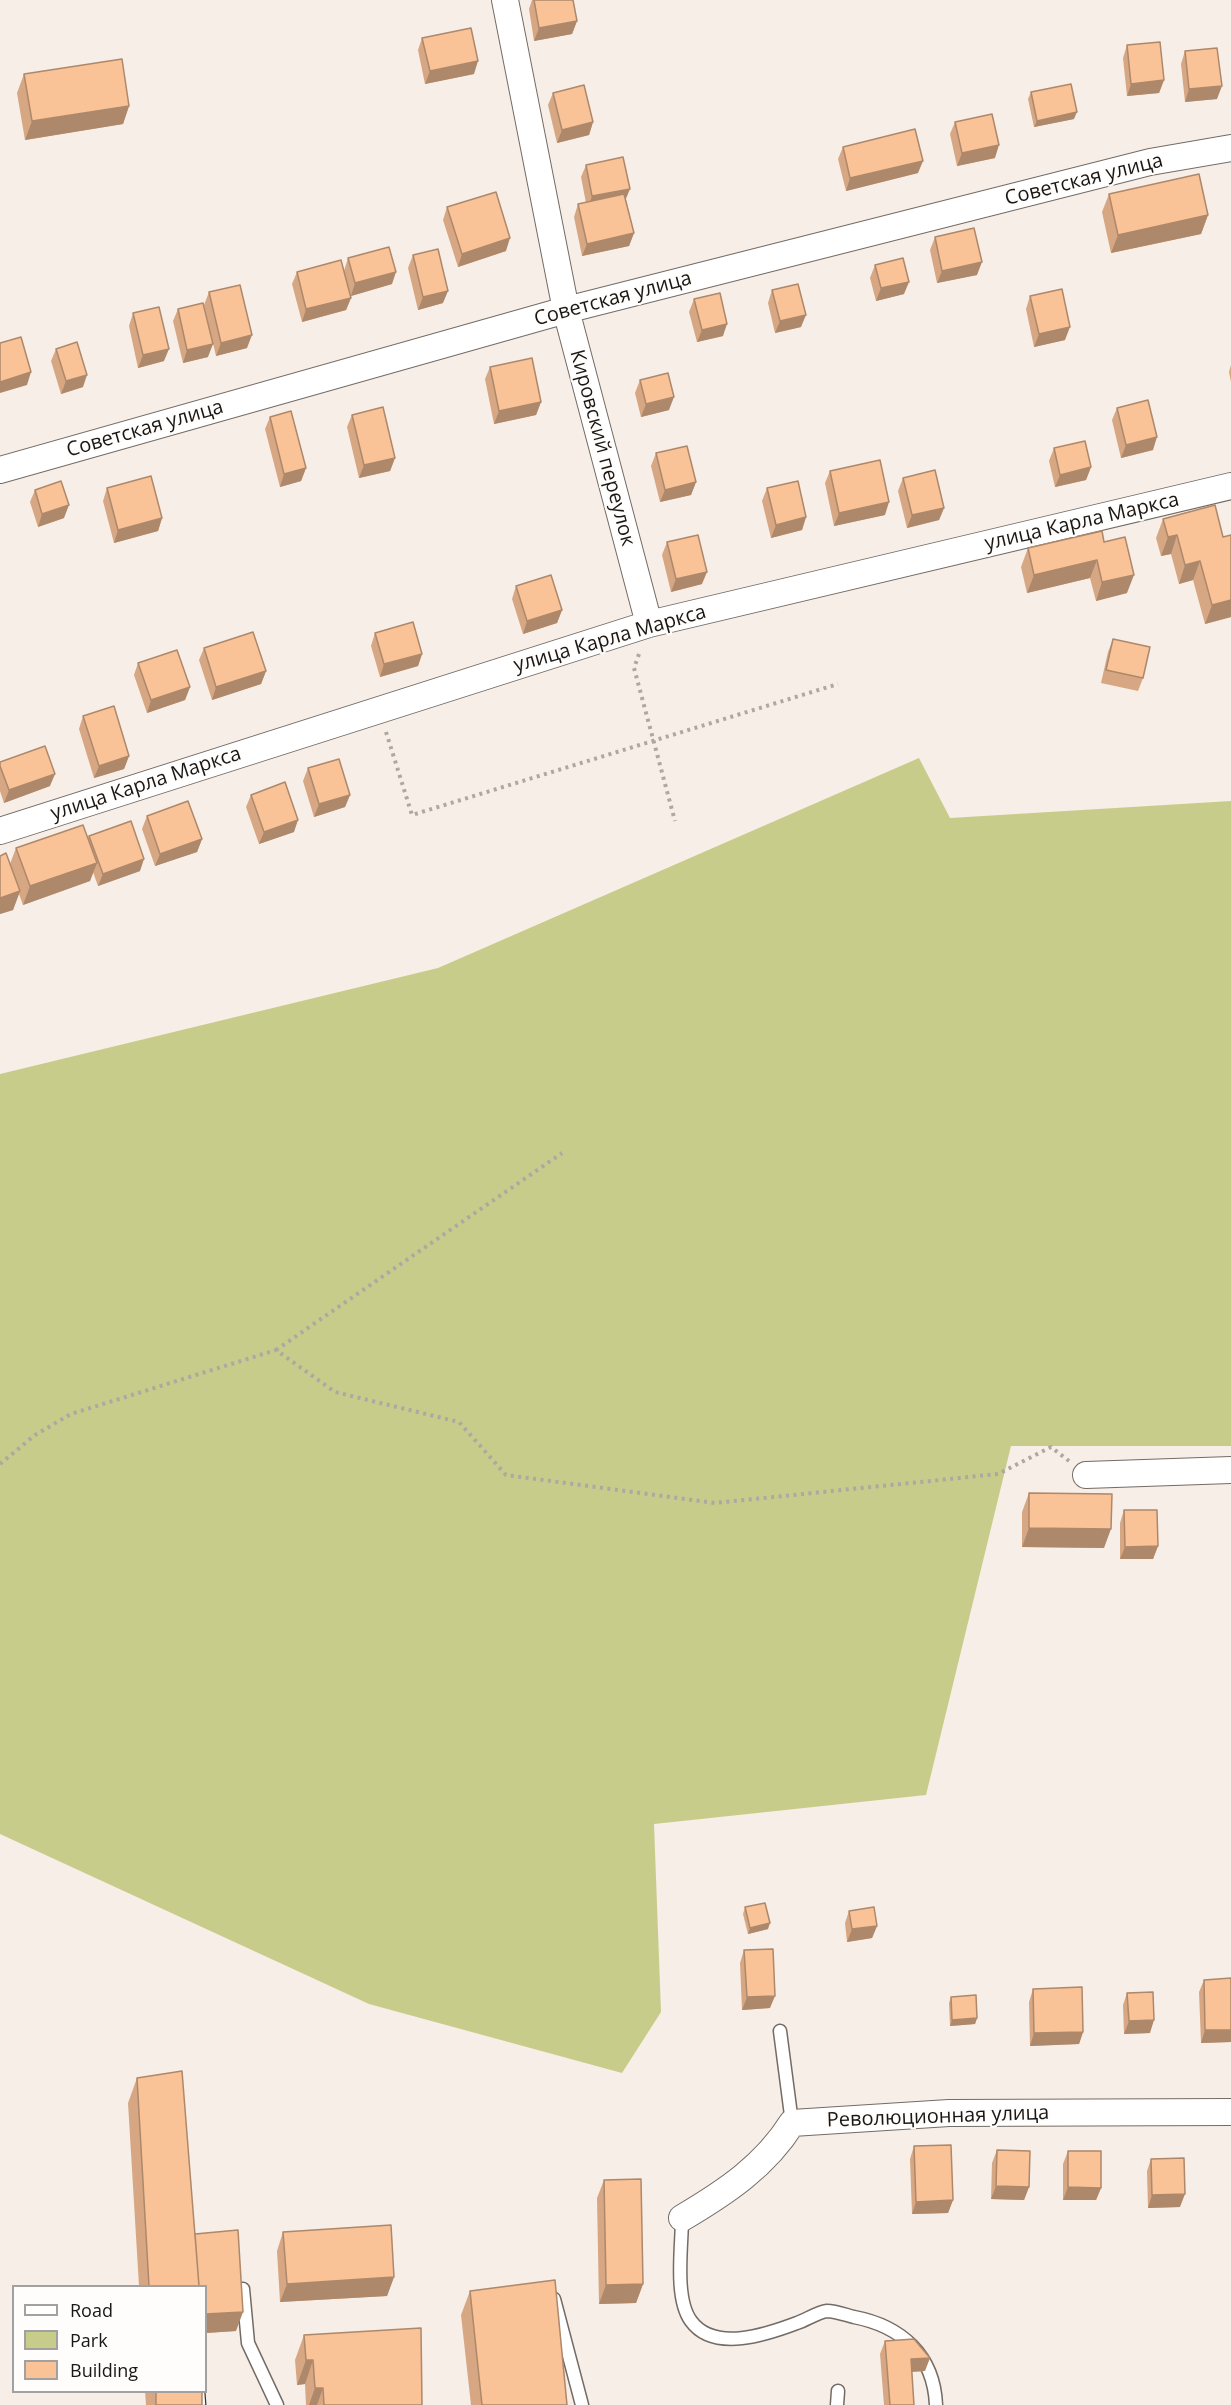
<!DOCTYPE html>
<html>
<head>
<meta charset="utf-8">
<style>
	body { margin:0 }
	#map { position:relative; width:1231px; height:2405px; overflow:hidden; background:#f7eee7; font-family:"Open Sans",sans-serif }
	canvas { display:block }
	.legend { position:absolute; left:12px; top:2285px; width:195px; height:108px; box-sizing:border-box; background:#fefdfb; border:2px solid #a2a19f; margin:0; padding:8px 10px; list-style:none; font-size:18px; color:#191614 }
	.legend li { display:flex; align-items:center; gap:12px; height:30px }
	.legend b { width:30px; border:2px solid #a2a19f }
</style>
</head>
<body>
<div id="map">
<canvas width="1231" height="2405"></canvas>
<ul class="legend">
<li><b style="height:8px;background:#fff"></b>Road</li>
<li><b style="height:16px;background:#c8cc8b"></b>Park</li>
<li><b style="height:16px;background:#f9c297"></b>Building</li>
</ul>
</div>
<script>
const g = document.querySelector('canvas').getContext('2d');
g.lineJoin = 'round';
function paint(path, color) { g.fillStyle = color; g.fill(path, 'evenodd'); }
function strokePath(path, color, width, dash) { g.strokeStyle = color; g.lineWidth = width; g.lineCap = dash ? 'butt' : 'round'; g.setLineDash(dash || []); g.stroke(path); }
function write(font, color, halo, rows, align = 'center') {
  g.font = font + ' "Open Sans",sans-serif'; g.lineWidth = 4.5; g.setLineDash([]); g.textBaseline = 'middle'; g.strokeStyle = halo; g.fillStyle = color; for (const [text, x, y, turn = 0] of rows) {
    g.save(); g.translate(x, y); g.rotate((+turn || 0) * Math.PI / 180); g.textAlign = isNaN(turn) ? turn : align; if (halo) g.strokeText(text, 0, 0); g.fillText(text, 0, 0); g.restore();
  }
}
const green = new Path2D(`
	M919 758 950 818 1231 801V1446H1011L926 1795 654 1824 661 2012 622 2073 369 2004 0 1834V1074L438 968Z`);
const path = new Path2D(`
	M639 654 634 668 675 821
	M386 732 412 815 838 684
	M276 1350 562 1153
	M0 1464 35 1435 71 1414 276 1350 335 1392 459 1422 506 1475 715 1503 998 1474 1051 1447 1069 1461`);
const lane = new Path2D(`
	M780 2031 792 2123
	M682 2218C682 2246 674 2298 691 2321 714 2353 768 2334 797 2323 806 2320 818 2312 827 2311 835 2311 846 2315 854 2317 901 2326 934 2355 936 2405
	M243 2289 248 2343 277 2405
	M554 2299 582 2405
	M837 2405 838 2391`);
const street = new Path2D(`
	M505 0 566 310 649 624
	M0 470 566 310 1150 162 1231 148
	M0 831 649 624 1231 486
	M1086 1475 1231 1470
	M682 2218C726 2192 765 2166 792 2123L949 2113 1231 2112`);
const rail = new Path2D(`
	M202 2392 203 2405`);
const wall = new Path2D(`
	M532 0H573L577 21 572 34 534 41 529 9Z
	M422 38 474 74 425 84 418 50Z
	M1127 45 1164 80 1159 93 1127 96 1123 58Z
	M1185 51 1217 99 1185 102 1181 64Z
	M24 74 129 106 123 124 25 140 17 93Z
	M1031 92 1074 119 1034 127 1028 99Z
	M553 93 593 122 589 135 557 143 548 105Z
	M955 122 995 158 957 166 950 134Z
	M843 147 918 173 846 191 838 159Z
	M586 165 626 200 634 233 629 246 582 256 574 217 578 204 586 203 581 177Z
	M1109 194 1208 215 1201 234 1111 253 1102 212Z
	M447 207 506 251 458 267 443 220Z
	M935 237 977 275 937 283 930 250Z
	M413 255 443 303 418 310 408 268Z
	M348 258 392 284 351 296 344 271Z
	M875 265 904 294 876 301 870 278Z
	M297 272 351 298 346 310 302 322 292 284Z
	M772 290 801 327 775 333 768 303Z
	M209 292 247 348 216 356 204 305Z
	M1030 296 1065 340 1034 347 1026 309Z
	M694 299 723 336 697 342 689 312Z
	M178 309 208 357 183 363 173 321Z
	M133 313 164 361 138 368 129 326Z
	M56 349 83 387 61 394 51 361Z
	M1231 365V382L1229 372Z
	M490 367 541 402 536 415 494 424 485 379Z
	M640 380 669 410 641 417 635 393Z
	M1117 408 1153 450 1121 458 1112 420Z
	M352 415 395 458 390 471 359 478 347 427Z
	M270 417 306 468 301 481 280 487 265 429Z
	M1054 448 1091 467 1086 480 1055 487 1049 461Z
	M656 453 696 482 691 495 660 502 651 466Z
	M830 471 885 515 834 526 825 483Z
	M903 478 944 508 939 520 907 528 898 491Z
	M107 488 162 518 158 531 114 543 103 501Z
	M767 488 806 517 802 530 771 538 762 501Z
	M35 490 64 518 38 527 30 502Z
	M1215 505 1231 617 1205 624 1193 580 1179 584 1171 554 1161 556 1156 538 1163 519Z
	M667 542 702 584 671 592 662 555Z
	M1104 542 1127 593 1096 601 1090 578 1027 593 1021 567 1028 548Z
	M516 586 562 610 557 623 523 634 512 599Z
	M375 633 422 654 418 666 380 677 371 646Z
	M1113 639 1143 678 1138 691 1101 683 1108 652Z
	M204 648 266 671 261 684 212 700 199 660Z
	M138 663 190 687 185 700 147 713 134 675Z
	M83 716 129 756 124 769 94 778 79 729Z
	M0 762 50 786 4 803 0 791Z
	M308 768 350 795 345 807 314 817 303 781Z
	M251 795 294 832 259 844 246 807Z
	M147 816 202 839 197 852 155 866 142 829Z
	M89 836 140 871 98 886 93 872 90 881 23 905 19 894 13 910 0 914V856L10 864 16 848 88 839Z
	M1029 1493 1104 1548 1022 1547V1512Z
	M1124 1510 1158 1546 1153 1559H1120V1523Z
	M745 1907 768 1929 748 1934 743 1914Z
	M849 1911 877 1926 872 1938 847 1942 845 1923Z
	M744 1950 770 2008 742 2010 740 1963Z
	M1231 1978V2042L1201 2043 1199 1992 1204 1980Z
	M1033 1989 1083 2032 1079 2044 1030 2046 1029 2002Z
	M1127 1993 1150 2033 1124 2034 1123 2005Z
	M951 1997 977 2018 975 2024 950 2026 949 2003Z
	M137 2078 195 2234 236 2331 206 2333V2286H139L128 2103Z
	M914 2146 953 2200 948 2213 912 2214 910 2159Z
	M997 2150 1029 2187 1024 2200 991 2199 992 2163Z
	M1068 2151 1101 2188 1096 2200H1063V2164Z
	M1151 2159 1180 2207 1148 2208 1147 2171Z
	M604 2180 643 2284 636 2303 599 2304 597 2198Z
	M283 2232 394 2277 387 2296 280 2302 277 2251Z
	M470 2291 567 2405H471L461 2315Z
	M304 2335 422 2405H306L305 2384 297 2385 295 2360Z
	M885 2341 925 2371 912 2372 914 2405H884L880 2354Z
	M145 2391H202V2405H146Z`);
const shadedWall = new Path2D(`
	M577 21 572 34 534 41 539 28Z
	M478 61 474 74 425 84 430 71Z
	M1164 80 1159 93 1127 96 1131 84Z
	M1222 86 1217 99 1185 102 1189 89Z
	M129 106 123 124 25 140 32 121Z
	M1077 112 1074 119 1034 127 1037 121Z
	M593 122 589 135 557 143 562 130Z
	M999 145 995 158 957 166 962 153Z
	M923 161 918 173 846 191 850 178Z
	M630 189 625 201 588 209 592 196Z
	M1208 215 1201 234 1111 253 1118 235Z
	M634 233 629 246 582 256 587 244Z
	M510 238 506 251 458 267 462 254Z
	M982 262 977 275 937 283 942 271Z
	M396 272 392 284 351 296 355 283Z
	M909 282 904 294 876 301 881 288Z
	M448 291 443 303 418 310 423 297Z
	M351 298 346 310 302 322 306 309Z
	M806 315 801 327 775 333 780 321Z
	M727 324 723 336 697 342 702 330Z
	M1070 327 1065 340 1034 347 1039 334Z
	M252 335 247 348 216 356 221 343Z
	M213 344 208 357 183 363 187 350Z
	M169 349 164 361 138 368 143 355Z
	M31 372 27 385 0 393V382Z
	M87 375 83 387 61 394 66 381Z
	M674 397 669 410 641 417 646 404Z
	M541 402 536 415 494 424 499 411Z
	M1157 437 1153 450 1121 458 1126 445Z
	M395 458 390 471 359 478 364 465Z
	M1091 467 1086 480 1055 487 1060 475Z
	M306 468 301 481 280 487 284 474Z
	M696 482 691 495 660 502 665 490Z
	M889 502 885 515 834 526 839 513Z
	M69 505 64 518 38 527 42 514Z
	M944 508 939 520 907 528 912 515Z
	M806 517 802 530 771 538 776 525Z
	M162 518 158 531 114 543 118 530Z
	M1177 535 1171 554 1161 556 1168 537Z
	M1097 560 1090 578 1027 593 1034 575Z
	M1200 561 1193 580 1179 584 1185 565Z
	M707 572 702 584 671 592 676 579Z
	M1134 575 1127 593 1096 601 1102 582Z
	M1231 600V617L1205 624 1212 605Z
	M562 610 557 623 523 634 527 621Z
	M422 654 418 666 380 677 384 664Z
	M266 671 261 684 212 700 216 687Z
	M190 687 185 700 147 713 151 700Z
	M129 756 124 769 94 778 99 766Z
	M55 774 50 786 4 803 9 790Z
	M350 795 345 807 314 817 319 804Z
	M298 820 294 832 259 844 264 832Z
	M202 839 197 852 155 866 160 854Z
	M144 859 140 871 98 886 103 874Z
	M97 863 90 881 23 905 30 886Z
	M20 891 13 910 0 914V898Z
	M1029 1528 1111 1529 1104 1548 1022 1547Z
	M1158 1546 1153 1559H1120L1125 1547Z
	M770 1923 768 1929 748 1934 750 1928Z
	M877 1926 872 1938 847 1942 852 1929Z
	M775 1996 770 2008 742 2010 747 1997Z
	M977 2018 975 2024 950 2026 952 2020Z
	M1154 2020 1150 2033 1124 2034 1129 2021Z
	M1205 2030H1231V2042L1201 2043Z
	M1083 2032 1079 2044 1030 2046 1034 2033Z
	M996 2186 1029 2187 1024 2200 991 2199Z
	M1068 2187 1101 2188 1096 2200H1063Z
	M1185 2194 1180 2207 1148 2208 1152 2195Z
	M953 2200 948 2213 912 2214 916 2202Z
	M394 2277 387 2296 280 2302 287 2284Z
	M643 2284 636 2303 599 2304 606 2285Z
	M243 2312 236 2331 206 2333V2314Z
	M930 2358 925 2371 907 2372 911 2359Z
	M306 2360H313L305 2384 297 2385Z
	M315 2388H323L317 2405H309Z`);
const building = new Path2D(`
	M534 0H573L577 21 539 28Z
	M471 28 478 61 430 71 422 38Z
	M1160 42 1164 80 1131 84 1127 45Z
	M1217 48 1222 86 1189 89 1185 51Z
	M122 59 129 106 32 121 24 74Z
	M1071 84 1077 112 1037 121 1031 92Z
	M584 85 593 122 562 130 553 93Z
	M992 114 999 145 962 153 955 122Z
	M915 129 923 161 850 178 843 147Z
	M623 157 630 189 592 196 586 165Z
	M1199 174 1208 215 1118 235 1109 194Z
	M496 192 510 238 462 254 447 207Z
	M624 194 634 233 587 244 578 204Z
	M974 228 982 262 942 271 935 237Z
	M389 247 396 272 355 283 348 258Z
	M438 249 448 291 423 297 413 255Z
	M903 258 909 282 881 288 875 265Z
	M341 260 351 298 306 309 297 272Z
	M798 284 806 315 780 321 772 290Z
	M240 285 252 335 221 343 209 292Z
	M1062 289 1070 327 1039 334 1030 296Z
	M720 293 727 324 702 330 694 299Z
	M203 303 213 344 187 350 178 309Z
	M159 307 169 349 143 355 133 313Z
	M21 337 31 372 0 382V343Z
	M77 342 87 375 66 381 56 349Z
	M532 358 541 402 499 411 490 367Z
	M668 373 674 397 646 404 640 380Z
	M1148 400 1157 437 1126 445 1117 408Z
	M383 407 395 458 364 465 352 415Z
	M291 411 306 468 284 474 270 417Z
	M1085 441 1091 467 1060 475 1054 448Z
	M687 446 696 482 665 490 656 453Z
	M880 460 889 502 839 513 830 471Z
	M935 470 944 508 912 515 903 478Z
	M151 476 162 518 118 530 107 488Z
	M61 481 69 505 42 514 35 490Z
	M798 481 806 517 776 525 767 488Z
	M1215 505 1223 537 1231 535V600L1212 605 1200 561 1185 565 1177 535 1168 537 1163 519Z
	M1102 531 1104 542 1125 537 1134 575 1102 582 1097 560 1034 575 1028 548Z
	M698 535 707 572 676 579 667 542Z
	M551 575 562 610 527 621 516 586Z
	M413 622 422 654 384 664 375 633Z
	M253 632 266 671 216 687 204 648Z
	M1113 639 1150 647 1143 678 1106 670Z
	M177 650 190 687 151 700 138 663Z
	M114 706 129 756 99 766 83 716Z
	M45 746 55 774 9 790 0 766V762Z
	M339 759 350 795 319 804 308 768Z
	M285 782 298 820 264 832 251 795Z
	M188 801 202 839 160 854 147 816Z
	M131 821 144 859 103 874 89 836Z
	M83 825 97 863 30 886 16 848Z
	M6 853 20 891 0 898V856Z
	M1029 1493 1112 1494 1111 1529 1029 1528Z
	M1124 1510H1157L1158 1546 1125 1547Z
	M765 1903 770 1923 750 1928 745 1907Z
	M874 1907 877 1926 852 1929 849 1911Z
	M773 1949 775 1996 747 1997 744 1950Z
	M1231 1978V2030H1205L1204 1980Z
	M1082 1987 1083 2032 1034 2033 1033 1989Z
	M1153 1992 1154 2020 1129 2021 1127 1993Z
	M976 1995 977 2018 952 2020 951 1997Z
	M182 2071 199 2286H149L137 2078Z
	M951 2145 953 2200 916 2202 914 2146Z
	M997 2150 1030 2151 1029 2187 996 2186Z
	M1068 2151H1101V2188L1068 2187Z
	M1184 2158 1185 2194 1152 2195 1151 2159Z
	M641 2179 643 2284 606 2285 604 2180Z
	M391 2225 394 2277 287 2284 283 2232Z
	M238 2230 243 2312 206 2314V2286H199L195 2234Z
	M555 2280 567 2405H482L470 2291Z
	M421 2328 422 2405H324L323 2388H315L313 2360H306L304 2335Z
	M914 2339 930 2358 911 2359 914 2405H890L885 2341Z
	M156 2391H202V2405H156Z`);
const streetNames = [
	["Советская улица",1084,180,-14],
	["Советская улица",613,299,-15],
	["Советская улица",145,429,-16],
	["Кировский переулок",602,448,75],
	["улица Карла Маркса",1082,522,-13],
	["улица Карла Маркса",610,639,-16],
	["улица Карла Маркса",146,784,-18],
	["Революционная улица",938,2117,-2]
];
paint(green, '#c8cc8b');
strokePath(lane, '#736b65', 15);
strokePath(street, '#736b65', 28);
strokePath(path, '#aea7a2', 4, [3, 4.5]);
strokePath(lane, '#fff', 12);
strokePath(street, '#fff', 26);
strokePath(rail, '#373331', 7);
strokePath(rail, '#fefdfb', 4.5, [14]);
paint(wall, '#d6a782');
paint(shadedWall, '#ae886a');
paint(building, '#f9c297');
strokePath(building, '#ae886a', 1.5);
write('20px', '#191614', '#fefdfb', streetNames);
</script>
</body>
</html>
